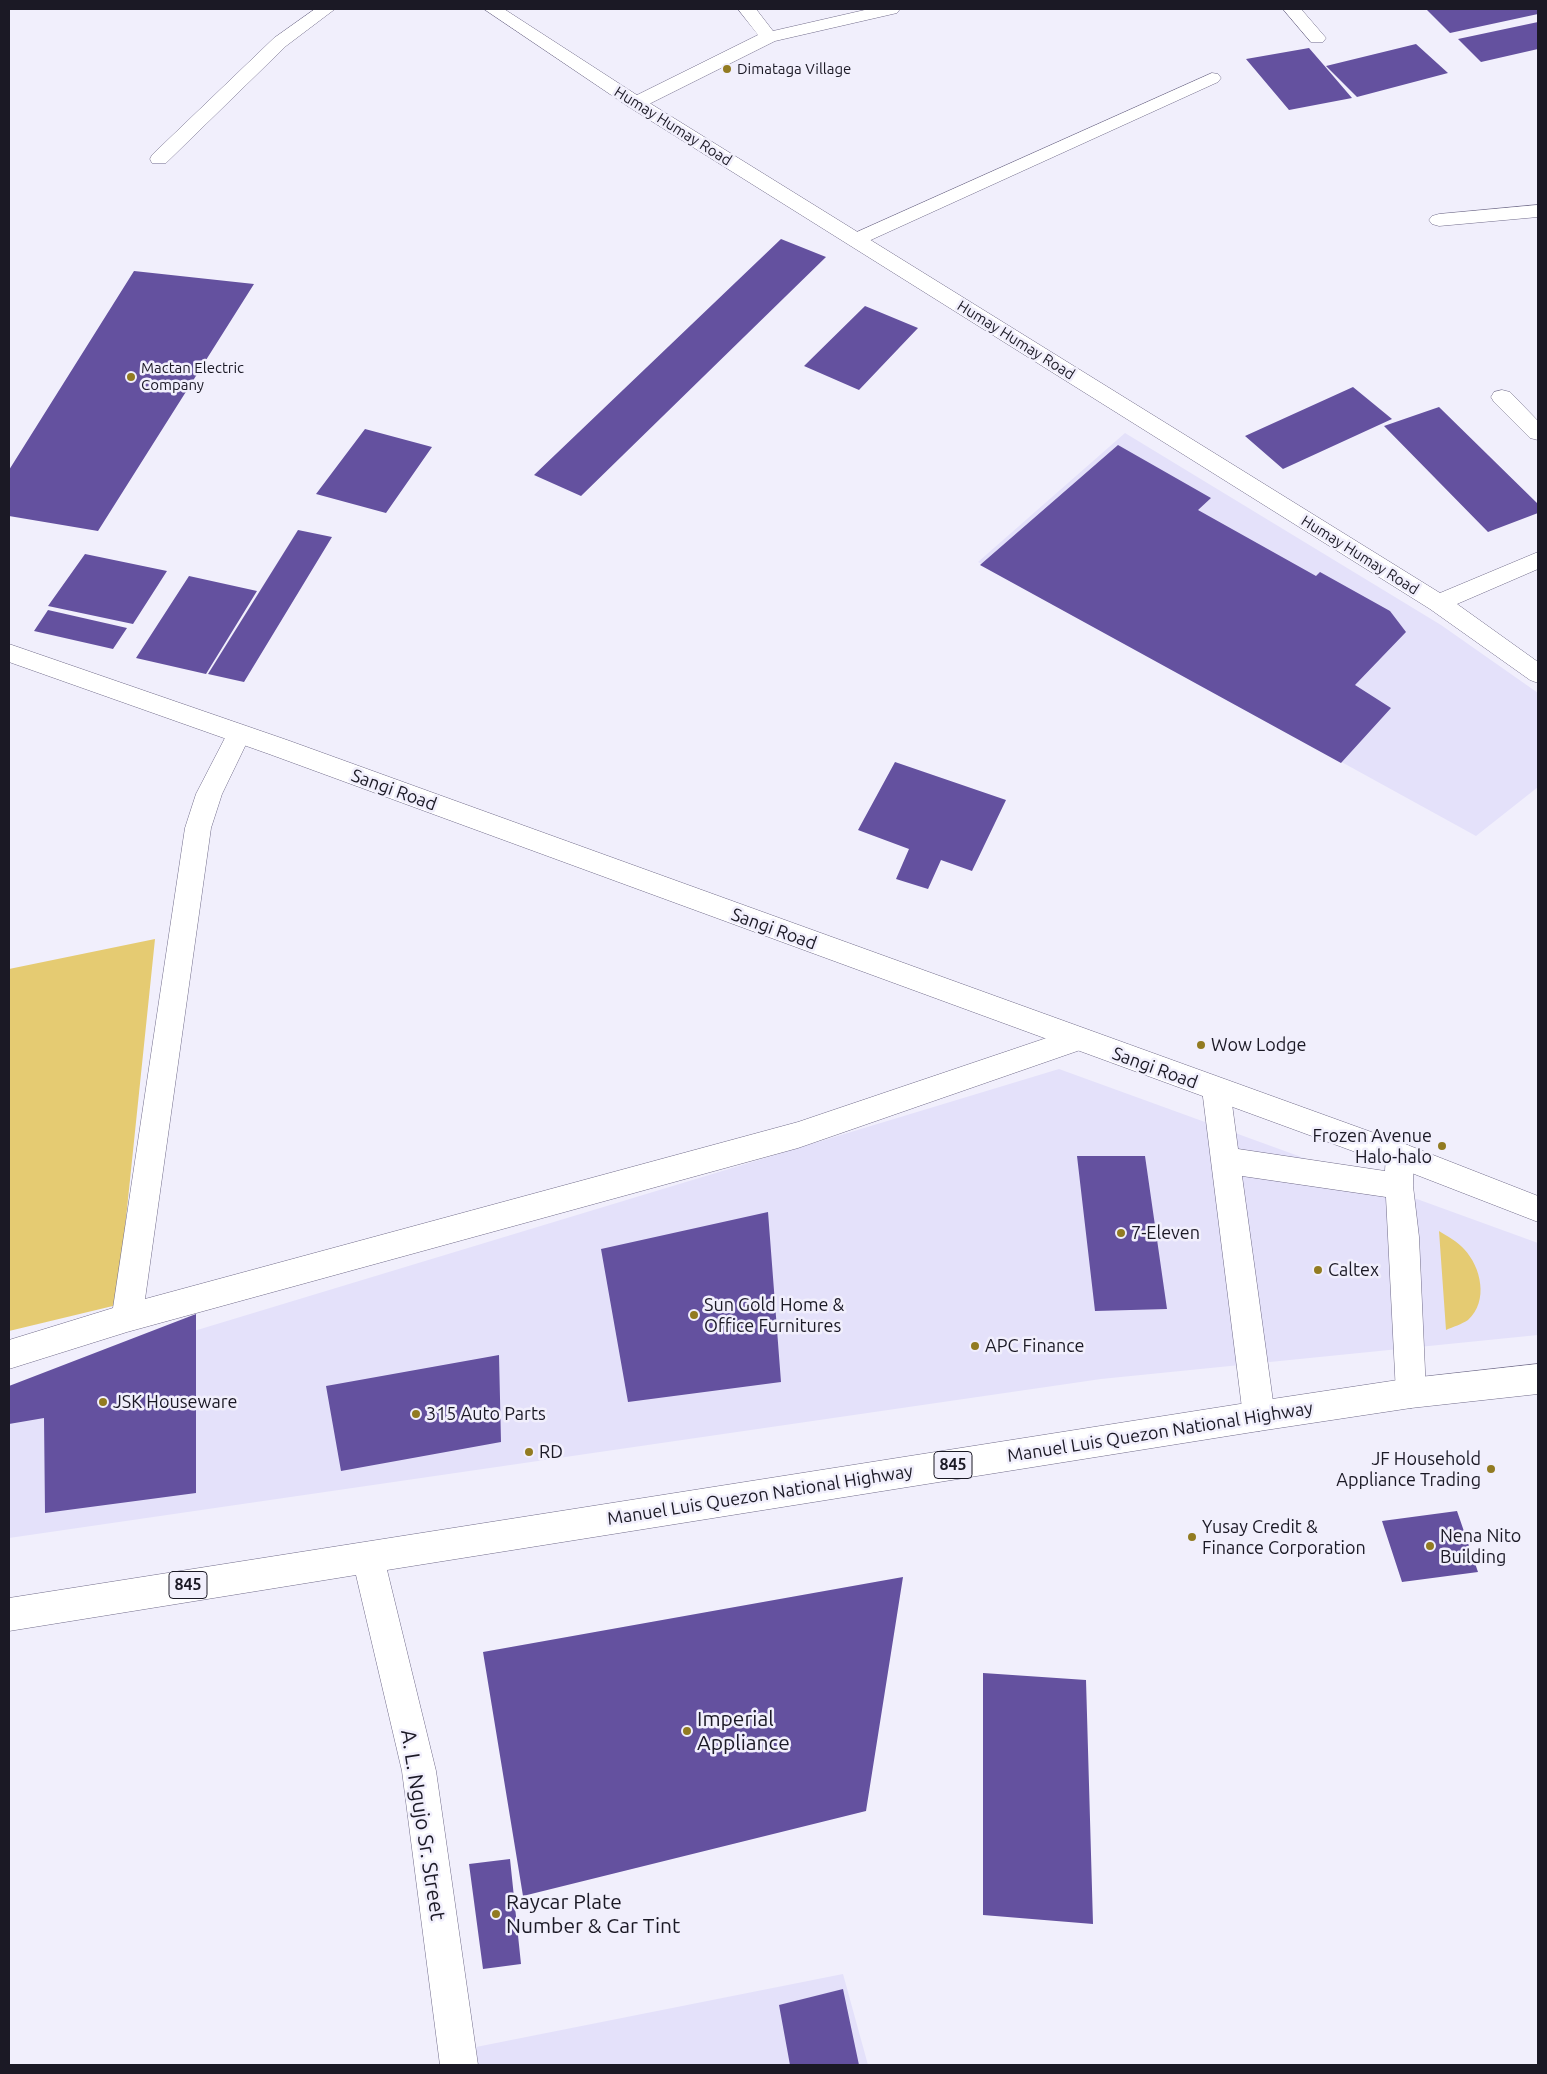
<!DOCTYPE html>
<html>
<head>
<meta charset="utf-8">
<style>
	body { margin:0 }
	#map { position:relative; width:1547px; height:2074px; overflow:hidden; background:#f1effc; font-family:Ubuntu,sans-serif }
	canvas { display:block }
	.frame { position:absolute; inset:0; border:10px solid #1b1925; pointer-events:none }
</style>
</head>
<body>
<div id="map">
<canvas width="1547" height="2074"></canvas>
<div class="frame"></div>
</div>
<script>
const g = document.querySelector('canvas').getContext('2d');
g.lineJoin = 'round';
function paint(path, color) { g.fillStyle = color; g.fill(path, 'evenodd'); }
function strokePath(path, color, width, dash) { g.strokeStyle = color; g.lineWidth = width; g.lineCap = dash ? 'butt' : 'round'; g.setLineDash(dash || []); g.stroke(path); }
function write(font, color, halo, rows, align = 'center') {
  g.font = font + ' Ubuntu,sans-serif'; g.lineWidth = 5; g.setLineDash([]); g.textBaseline = 'middle'; g.strokeStyle = halo; g.fillStyle = color; for (const [text, x, y, turn = 0] of rows) {
    g.save(); g.translate(x, y); g.rotate((+turn || 0) * Math.PI / 180); g.textAlign = isNaN(turn) ? turn : align; if (halo) g.strokeText(text, 0, 0); g.fillText(text, 0, 0); g.restore();
  }
}
const built = new Path2D(`
	M1125 433 1441 625 1538 693V787L1476 836 978 562Z
	M1059 1069 1538 1243V1335L1101 1379 9 1538V1387Z
	M843 1974 868 2065H478L476 2047Z`);
const green = new Path2D(`
	M155 939 117 1305 9 1331V969Z
	M1439 1231C1447 1236 1458 1242 1464 1249 1481 1267 1489 1301 1468 1320 1462 1324 1453 1327 1446 1330Z`);
const building = new Path2D(`
	M1538 9V14L1450 33 1427 10Z
	M1538 22V49L1481 62 1458 39Z
	M1416 44 1448 73 1357 97 1326 66Z
	M1309 48 1322 63 1352 98 1289 110 1246 59Z
	M781 239 826 257 581 496 534 475Z
	M134 271 254 284 98 531 9 516V470Z
	M865 306 918 328 859 390 804 366Z
	M1353 387 1392 419 1283 469 1245 436Z
	M1439 407 1538 504V513L1488 532 1384 426Z
	M365 429 432 447 386 513 316 494Z
	M1118 445 1211 498 1198 510 1316 576 1320 572 1390 611 1406 632 1355 685 1391 708 1341 763 980 565Z
	M298 530 332 537 244 682 208 674Z
	M85 554 167 571 133 624 48 606Z
	M189 576 257 591 206 674 136 658Z
	M48 610 127 628 113 649 34 631Z
	M895 762 1006 800 972 871 941 860 928 889 896 879 909 849 858 830Z
	M1077 1156H1145L1167 1309 1095 1311Z
	M768 1212 781 1382 628 1402 601 1249Z
	M196 1314V1493L45 1513 44 1418 9 1424V1386Z
	M499 1355 501 1442 341 1471 326 1386Z
	M1457 1511 1478 1572 1402 1582 1382 1521Z
	M903 1577 866 1811 523 1896 483 1652Z
	M983 1673 1086 1680 1093 1924 983 1915Z
	M510 1859 521 1964 483 1969 469 1864Z
	M843 1989 859 2065H790L779 2005Z`);
const lane = new Path2D(`
	M1283 9H1301L1326 38 1323 42H1311Z
	M1216 1077 1226 1080 1230 1089 1238 1149 1385 1171 1386 1155 1390 1146 1400 1142 1410 1146 1414 1155 1413 1186 1419 1237 1426 1393 1422 1404 1411 1408 1400 1404 1396 1393 1386 1197 1242 1176 1275 1416 1270 1427 1259 1431 1248 1427 1243 1416 1202 1089 1206 1080Z`);
const street = new Path2D(`
	M315 9H335L286 46 166 163H152L150 159 152 155 274 38Z
	M738 9H756L773 31 869 9H900L897 13 775 41 643 107H629L627 103 629 99 758 35Z
	M1212 73 1218 74 1221 78 1218 82 862 244 855 246 848 244 845 240 848 236Z
	M1538 205V217L1439 226 1432 224 1429 220 1432 216 1439 214Z
	M1502 390 1510 392 1538 421V440L1530 438 1494 402 1491 397 1494 392Z
	M239 725 248 727 251 734 222 794 211 828 145 1299 798 1122 1076 1028 1086 1032 1090 1040 1086 1048 798 1148 127 1332 9 1369V1340L113 1308 185 828 196 794 227 734 230 727Z`);
const secondary = new Path2D(`
	M484 9H504L643 99 1440 593 1538 552V569L1457 604 1538 662V683L1530 680 1430 609 629 107Z
	M9 644 287 740 1410 1146 1538 1196V1222L1391 1165 269 754 9 662Z`);
const primary = new Path2D(`
	M1538 1364V1394L1411 1408 1259 1431 387 1570 436 1771 478 2065H440L402 1771 356 1575 9 1631V1598L1259 1401 1411 1378Z`);
const markers = [
	[727,69,5,"#927b21"],
	[131,377,5,"#927b21"],
	[1201,1045,5,"#927b21"],
	[1442,1146,5,"#927b21"],
	[1121,1233,5,"#927b21"],
	[1318,1270,5,"#927b21"],
	[694,1315,5,"#927b21"],
	[975,1346,5,"#927b21"],
	[103,1402,5,"#927b21"],
	[416,1414,5,"#927b21"],
	[529,1452,5,"#927b21"],
	[1491,1469,5,"#927b21"],
	[1192,1537,5,"#927b21"],
	[1430,1546,5,"#927b21"],
	[687,1731,5,"#927b21"],
	[496,1914,5,"#927b21"]
];
const farPoinames = [
	["Dimataga Village",737,69],
	["Mactan Electric",141,368],
	["Company",141,385]
];
const farStreetnames = [
	["Humay Humay Road",673,126,32],
	["Humay Humay Road",1016,340,32],
	["Humay Humay Road",1360,555,32]
];
const shields = [
	[953,1465,38],
	[188,1585,38]
];
const shieldNames = [
	["845",953,1465],
	["845",188,1585]
];
const streetNames = [
	["Sangi Road",394,790,20],
	["Sangi Road",774,929,20],
	["Sangi Road",1155,1068,20],
	["Manuel Luis Quezon National Highway",1160,1432,-9],
	["Manuel Luis Quezon National Highway",760,1495,-9]
];
const poiNames = [
	["Wow Lodge",1211,1045],
	["Frozen Avenue",1432,1136,"right"],
	["Halo-halo",1432,1157,"right"],
	["7-Eleven",1131,1233],
	["Caltex",1328,1270],
	["Sun Gold Home &",704,1305],
	["Office Furnitures",704,1326],
	["APC Finance",985,1346],
	["JSK Houseware",113,1402],
	["315 Auto Parts",426,1414],
	["RD",539,1452],
	["JF Household",1481,1459,"right"],
	["Appliance Trading",1481,1480,"right"],
	["Yusay Credit &",1202,1527],
	["Finance Corporation",1202,1548],
	["Nena Nito",1440,1536],
	["Building",1440,1557]
];
const nearPoinames = [
	["Imperial",697,1719],
	["Appliance",697,1743],
	["Raycar Plate",506,1902],
	["Number & Car Tint",506,1926]
];
const nearStreetnames = [
	["A. L. Ngujo Sr. Street",423,1825,81]
];
paint(built, '#e4e1fa');
paint(green, '#e5cb72');
paint(building, '#64519f');
strokePath(lane, '#716c8a', 1);
strokePath(street, '#716c8a', 1);
strokePath(secondary, '#716c8a', 1);
strokePath(primary, '#716c8a', 1);
paint(lane, '#fff');
paint(street, '#fff');
paint(secondary, '#fff');
paint(primary, '#fff');
for (const [x, y, r, color] of markers) { const dot = new Path2D(); dot.arc(x, y, r, 0, 2 * Math.PI); g.fillStyle = color; g.fill(dot); strokePath(dot, '#f1effc', 2); }
write('15px', '#1b1925', '#f1effc', farPoinames, 'left');
write('15px', '#1b1925', '#f1effc', farStreetnames);
for (const [x, y, w] of shields) { const box = new Path2D(); box.roundRect(x - w / 2, y - 13.5, w, 27, 4); g.fillStyle = '#f1effc'; g.fill(box); strokePath(box, '#1b1925', 1); }
write('bold 16px', '#1b1925', null, shieldNames);
write('18px', '#1b1925', '#f1effc', streetNames);
write('18px', '#1b1925', '#f1effc', poiNames, 'left');
write('21px', '#1b1925', '#f1effc', nearPoinames, 'left');
write('21px', '#1b1925', '#f1effc', nearStreetnames);
</script>
</body>
</html>
